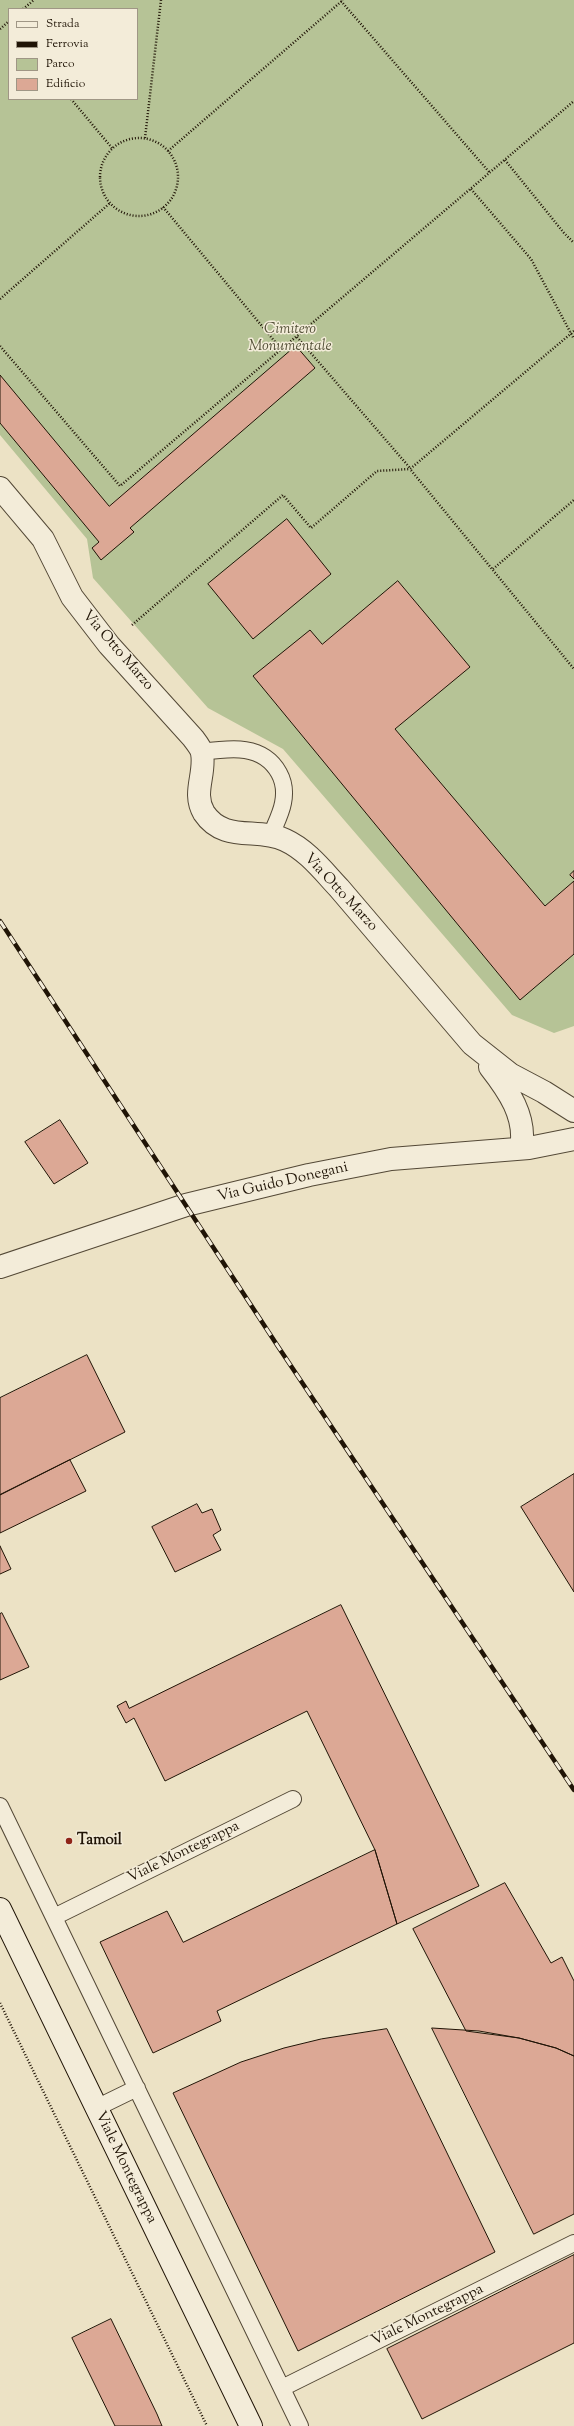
<!DOCTYPE html>
<html>
<head>
<meta charset="utf-8">
<style>
	body { margin:0 }
	#map { position:relative; width:574px; height:2426px; overflow:hidden; background:#ece2c5; font-family:"Sorts Mill Goudy",serif }
	canvas { display:block }
	.legend { position:absolute; left:8px; top:8px; width:130px; height:92px; box-sizing:border-box; background:#f3ecd9; border:1px solid #9f9685; margin:0; padding:5px 7px; list-style:none; font-size:12px; color:#201406 }
	.legend li { display:flex; align-items:center; gap:8px; height:20px }
	.legend b { width:20px; border:1px solid #9f9685 }
</style>
</head>
<body>
<div id="map">
<canvas width="574" height="2426"></canvas>
<ul class="legend">
<li><b style="height:5px;background:#f3ecd9"></b>Strada</li>
<li><b style="height:5px;background:#201406"></b>Ferrovia</li>
<li><b style="height:11px;background:#b6c396"></b>Parco</li>
<li><b style="height:11px;background:#dca895"></b>Edificio</li>
</ul>
</div>
<script>
const g = document.querySelector('canvas').getContext('2d');
g.lineJoin = 'round';
function paint(path, color) { g.fillStyle = color; g.fill(path, 'evenodd'); }
function strokePath(path, color, width, dash) { g.strokeStyle = color; g.lineWidth = width; g.lineCap = dash ? 'butt' : 'round'; g.setLineDash(dash || []); g.stroke(path); }
function write(font, color, halo, rows, align = 'center') {
  g.font = font + ' "Sorts Mill Goudy",serif'; g.lineWidth = 3; g.setLineDash([]); g.textBaseline = 'middle'; g.strokeStyle = halo; g.fillStyle = color; for (const [text, x, y, turn = 0] of rows) {
    g.save(); g.translate(x, y); g.rotate((+turn || 0) * Math.PI / 180); g.textAlign = isNaN(turn) ? turn : align; if (halo) g.strokeText(text, 0, 0); g.fillText(text, 0, 0); g.restore();
  }
}
const green = new Path2D(`
	M0 0H574V1026L554 1033 512 1015 283 749 208 708 93 578 87 539 0 435ZM9 9H137V99H9Z`);
const building = new Path2D(`
	M296 346 315 368 130 528 134 532 101 560 92 548 99 542 0 423V375L109 506Z
	M287 519 331 574 253 639 208 584Z
	M398 581 470 667 395 729 545 906 574 881V954L520 1000 253 676 310 630 322 644Z
	M574 871V879L570 875Z
	M60 1120 88 1163 54 1184 25 1142Z
	M87 1355 125 1432 0 1495V1398Z
	M70 1460 86 1491 0 1533V1495Z
	M574 1474V1592L521 1507Z
	M197 1504 202 1513 212 1509 221 1530 213 1535 221 1550 175 1572 152 1527Z
	M0 1546 11 1569 0 1574Z
	M341 1605 479 1886 397 1924 375 1850 307 1711 165 1781 134 1718 126 1723 117 1706 126 1701 129 1708Z
	M2 1613 29 1667 0 1680V1614Z
	M375 1850 397 1924 217 2011 221 2021 153 2053 100 1942 167 1911 183 1942Z
	M505 1883 551 1963 562 1957 574 1981V2056L556 2048 519 2038 466 2031 413 1929Z
	M432 2028 479 2031 519 2038 556 2048 574 2056V2214L534 2234Z
	M387 2029 495 2252 298 2351 173 2093 241 2062 284 2048 321 2039Z
	M574 2255V2343L422 2419 387 2349Z
	M111 2319 157 2414 162 2426H115L72 2338Z`);
const path = new Path2D(`
	M341 1 490 173
	M23 9 34 0
	M0 29 9 21
	M71 99 112 148
	M145 138 161 0
	M100 177a39 39 0 1 1 78 0a39 39 0 1 1-78 0Z
	M168 151 343 0
	M505 160 564 233 574 243
	M471 189 531 259 574 339
	M163 207 281 349
	M0 299 110 203
	M574 331 410 469 574 669
	M297 337 410 468
	M0 346 120 486 574 101
	M493 569 574 500
	M132 625 283 495 311 528 377 471 410 469
	M0 2003 207 2426`);
const lane = new Path2D(`
	M202 752C231 748 263 744 279 773 284 782 285 793 283 803 281 814 275 825 271 835
	M0 1806 300 2426
	M54 1917 293 1799
	M96 2108 137 2088
	M282 2388 574 2243`);
const street = new Path2D(`
	M0 488 43 539 72 597 109 645 193 738C196 742 201 748 202 753 206 774 192 793 204 813 224 843 257 827 285 840 307 850 323 871 339 888L472 1044 510 1074 544 1092 574 1111
	M490 1067C508 1090 527 1117 521 1148
	M0 1267 186 1205 309 1175 391 1159 529 1148 574 1139`);
const secondary = new Path2D(`
	M0 1909 251 2426`);
const rail = new Path2D(`
	M0 921 279 1348 574 1790`);
const markers = [
	[69,1841,4,"#8f2418"]
];
const parkNames = [
	["Cimitero",290,330],
	["Monumentale",290,347]
];
const streetNames = [
	["Via Otto Marzo",117,651,49],
	["Via Otto Marzo",340,893,47],
	["Via Guido Donegani",283,1183,-13],
	["Viale Montegrappa",184,1853,-26],
	["Viale Montegrappa",125,2168,64],
	["Viale Montegrappa",428,2316,-26]
];
const poiNames = [
	["Tamoil",77,1841]
];
paint(green, '#b6c396');
paint(building, '#dca895');
strokePath(building, '#201406', 1);
strokePath(lane, '#534836', 18);
strokePath(street, '#534836', 24);
strokePath(secondary, '#201406', 24);
strokePath(path, '#201406', 2.5, [1, 2]);
strokePath(lane, '#f3ecd9', 16);
strokePath(street, '#f3ecd9', 22);
strokePath(secondary, '#f3ecd9', 22);
strokePath(rail, '#201406', 4.5);
strokePath(rail, '#f3ecd9', 3, [9]);
for (const [x, y, r, color] of markers) { const dot = new Path2D(); dot.arc(x, y, r, 0, 2 * Math.PI); g.fillStyle = color; g.fill(dot); strokePath(dot, '#f3ecd9', 1.5); }
write('italic 15px', '#545138', '#f3ecd9', parkNames);
write('15px', '#201406', '#f3ecd9', streetNames);
write('bold 15px', '#201406', '#f3ecd9', poiNames, 'left');
</script>
</body>
</html>
